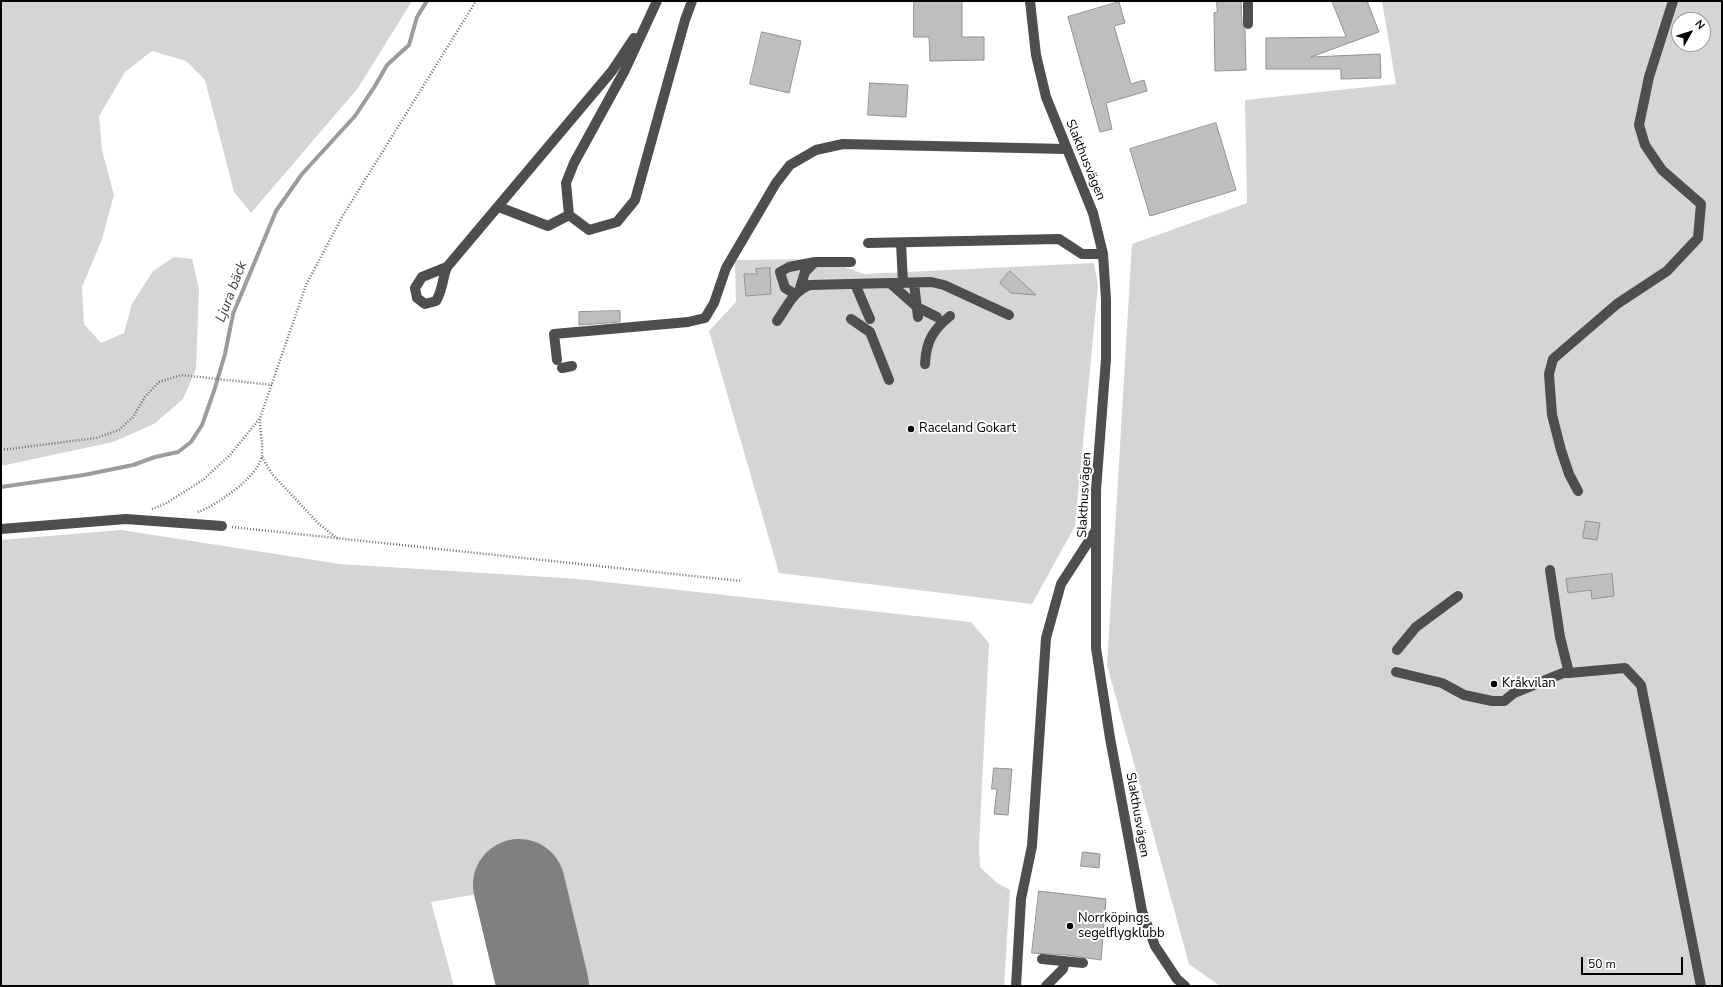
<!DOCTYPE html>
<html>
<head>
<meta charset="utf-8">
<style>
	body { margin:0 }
	#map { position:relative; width:1723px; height:987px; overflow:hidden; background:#fff; font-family:"Nunito Sans",sans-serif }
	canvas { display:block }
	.frame { position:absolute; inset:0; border:2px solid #000; pointer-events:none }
	.north { position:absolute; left:1671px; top:12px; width:40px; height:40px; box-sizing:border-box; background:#fff; border:1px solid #999; border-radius:50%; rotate:51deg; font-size:11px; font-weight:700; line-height:16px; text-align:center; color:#000 }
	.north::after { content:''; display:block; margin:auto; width:14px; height:18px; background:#000; clip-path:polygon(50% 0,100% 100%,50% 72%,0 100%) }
	.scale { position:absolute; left:1581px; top:957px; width:102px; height:18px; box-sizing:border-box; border:2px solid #000; border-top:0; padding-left:5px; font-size:12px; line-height:14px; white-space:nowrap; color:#000; -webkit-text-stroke:3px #fff; paint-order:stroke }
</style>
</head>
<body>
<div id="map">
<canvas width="1723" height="987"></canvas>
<div class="frame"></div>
<div class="north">N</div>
<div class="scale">50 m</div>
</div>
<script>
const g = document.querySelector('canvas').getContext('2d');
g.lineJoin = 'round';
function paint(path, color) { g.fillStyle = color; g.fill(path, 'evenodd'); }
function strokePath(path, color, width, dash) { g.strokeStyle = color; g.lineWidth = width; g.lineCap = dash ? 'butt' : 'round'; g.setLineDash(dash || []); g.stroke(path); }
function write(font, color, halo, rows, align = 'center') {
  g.font = font + ' "Nunito Sans",sans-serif'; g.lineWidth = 4; g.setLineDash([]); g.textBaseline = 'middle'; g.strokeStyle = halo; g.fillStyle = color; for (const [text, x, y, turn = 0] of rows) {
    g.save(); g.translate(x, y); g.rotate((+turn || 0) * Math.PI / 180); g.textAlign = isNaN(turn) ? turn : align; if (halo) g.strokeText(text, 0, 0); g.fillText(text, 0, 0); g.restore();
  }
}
const green = new Path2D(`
	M1 1H412L358 88 251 213 234 192 205 80 186 61 152 51 125 72 99 116 102 150 114 195 102 239 82 287 84 324 101 343 124 333 132 304 153 271 174 257 192 259 199 289 196 369 183 399 154 424 113 442 1 466Z
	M1382 1H1722V986H1220L1189 964 1107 665 1132 244 1247 203 1245 100 1396 84ZM1679 20H1703V44H1679Z
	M822 259 864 274 1094 263 1098 286 1075 526 1032 604 779 573 709 331 736 302 735 260Z
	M121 530 340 564 578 579 971 622 989 643 979 846 980 867 997 883 1010 890 1004 986H580L553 877 484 893 431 902 454 986H1V540Z`);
const stream = new Path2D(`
	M1 487 84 475 133 465 155 457 178 452 191 442 202 425 214 391 225 354 233 314 276 211 302 174 355 116 375 86 387 65 409 45 417 17 427 1`);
const runway = new Path2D(`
	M519 885 543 986`);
const building = new Path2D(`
	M914 1H962V37H984V60L930 61 929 37H914Z
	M1217 1H1241L1242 24 1245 30 1246 70 1215 71 1214 13 1217 12Z
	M1332 1H1367L1379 32 1311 57 1380 54 1381 78 1341 79V69H1266V38L1346 37Z
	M1119 2 1125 23 1114 26 1131 84 1144 80 1147 91 1106 103 1112 129 1100 132 1068 17Z
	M762 32 801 41 789 93 750 84Z
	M870 83 908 85 906 117 868 115Z
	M1216 123 1236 190 1150 216 1130 149Z
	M770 268 771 294 746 296 744 274H757L756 269Z
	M1010 271 1036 295 1011 293 1000 283Z
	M620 311V322L579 325V312Z
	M1586 521 1600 523 1597 540 1583 538Z
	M1612 574 1614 596 1592 599 1591 590 1568 593 1566 579Z
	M994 768 1012 769 1008 815 994 814 997 789H992Z
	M1083 852 1100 854 1099 868 1081 866Z
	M1039 891 1106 899 1101 960 1066 955 1032 953Z`);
const path = new Path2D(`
	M1 450 96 438 119 430 133 417 145 397 159 382 181 375 272 385
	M262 457 272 474 319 524 338 539
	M152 509 165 504 203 480 230 455 260 418 306 285 342 217 476 1
	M198 512C217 505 258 477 262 456 263 445 260 431 260 419
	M232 527 740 581`);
const minor = new Path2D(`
	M657 1 625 70 574 163 566 183 569 215 589 230 617 222 635 200 685 20 692 1
	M1030 1 1036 55 1046 97 1093 213 1103 254 1106 299V359L1096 490V648L1110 738 1142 911 1155 946 1177 979 1185 986
	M1248 1V24
	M499 207 548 226 569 215
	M868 243 1059 239 1082 254H1103
	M901 243 903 283
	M447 267 422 277 415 288 417 298 425 304 436 301C443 290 442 279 447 267L612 71 634 38
	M890 283 917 307 937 317
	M914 283 918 317
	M855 284 870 319
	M800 288 805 272 815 262H851
	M795 294 785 288 780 272 789 267 815 262
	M851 319 870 332 889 380
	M777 321C787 307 793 291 810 285L931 282 944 285 1009 315
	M557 360 554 334 688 322 705 318 714 303 726 268 776 183 790 165 816 150 843 144 1066 149
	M925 364C926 341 933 330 950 316
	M562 368 572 366
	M1578 491 1569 474 1561 450 1552 415 1549 374 1553 359 1617 304 1667 271 1698 238 1701 204 1662 170 1645 145 1639 125 1649 77 1673 1
	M1 529 126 519 222 526
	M1550 570 1560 637 1569 673 1625 668 1641 685 1701 986
	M1397 650 1416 627 1458 596
	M1396 672 1442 683 1464 695 1492 701H1504L1514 693 1563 673H1569
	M1042 959 1083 963
	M1016 986 1021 899 1032 846 1046 638 1061 584 1096 530
	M1046 986 1063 969 1065 961`);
const markers = [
	[911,429,4,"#000"],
	[1494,684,4,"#000"],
	[1070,926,4,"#000"]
];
const streetNames = [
	["Slakthusvägen",1085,160,68],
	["Slakthusvägen",1085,495,-87],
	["Slakthusvägen",1137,815,80]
];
const poiNames = [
	["Raceland Gokart",919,429],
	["Kråkvilan",1502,684],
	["Norrköpings",1078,919],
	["segelflygklubb",1078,934]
];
const waterNames = [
	["Ljura bäck",232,292,-69]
];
paint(green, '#d5d5d5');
strokePath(stream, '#9c9c9c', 4);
strokePath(runway, '#808080', 92);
paint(building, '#bebebe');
strokePath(building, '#929292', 1);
strokePath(path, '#707070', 2.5, [1, 2]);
strokePath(minor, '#4e4e4e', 10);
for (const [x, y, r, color] of markers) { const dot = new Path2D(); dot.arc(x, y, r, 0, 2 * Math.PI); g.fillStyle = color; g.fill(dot); strokePath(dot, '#fff', 1.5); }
write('13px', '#000', '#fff', streetNames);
write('13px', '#000', '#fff', poiNames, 'left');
write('italic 14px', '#3d3d3d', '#fff', waterNames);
</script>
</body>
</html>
